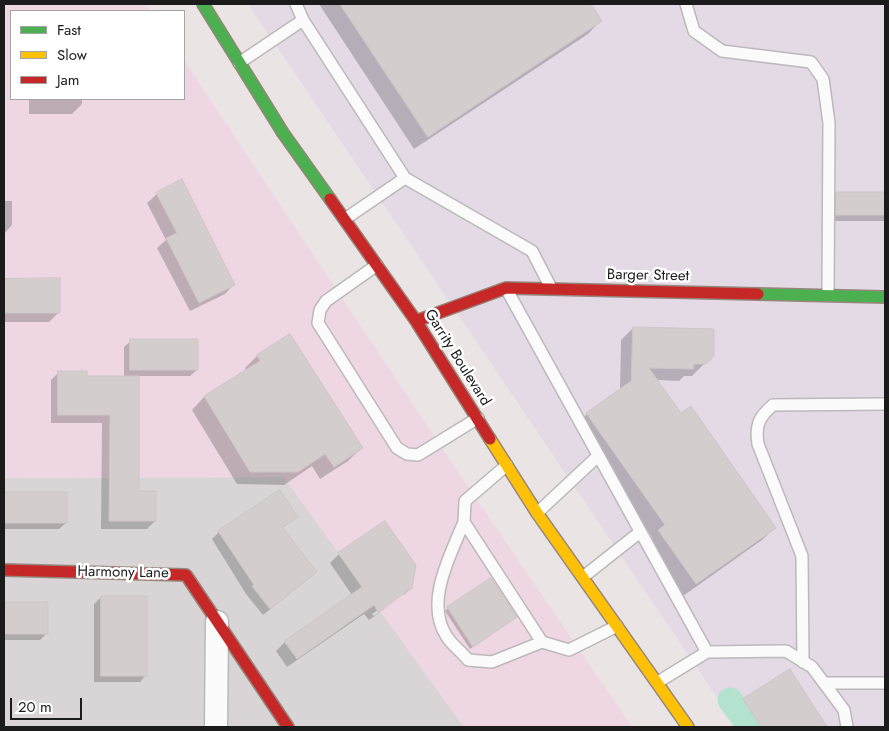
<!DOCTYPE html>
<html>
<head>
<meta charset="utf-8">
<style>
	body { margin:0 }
	#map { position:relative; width:889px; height:731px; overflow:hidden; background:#eae4e4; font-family:Jost,sans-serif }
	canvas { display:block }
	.frame { position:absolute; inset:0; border:5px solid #1b1b1b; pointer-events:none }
	.legend { position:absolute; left:10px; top:10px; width:175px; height:90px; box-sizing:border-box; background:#fff; border:1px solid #a4a4a4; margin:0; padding:6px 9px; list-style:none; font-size:15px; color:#1b1b1b }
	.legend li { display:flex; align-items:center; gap:10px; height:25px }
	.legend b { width:25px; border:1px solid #a4a4a4 }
	.scale { position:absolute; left:10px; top:698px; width:72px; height:22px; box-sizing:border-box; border:2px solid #1b1b1b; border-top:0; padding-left:6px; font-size:15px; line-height:18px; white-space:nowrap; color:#1b1b1b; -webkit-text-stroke:4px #fff; paint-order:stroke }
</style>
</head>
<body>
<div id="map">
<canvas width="889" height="731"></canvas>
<div class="frame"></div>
<ul class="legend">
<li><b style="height:6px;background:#4caf50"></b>Fast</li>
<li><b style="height:6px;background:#ffc107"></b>Slow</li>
<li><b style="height:6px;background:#c62828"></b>Jam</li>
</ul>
<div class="scale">20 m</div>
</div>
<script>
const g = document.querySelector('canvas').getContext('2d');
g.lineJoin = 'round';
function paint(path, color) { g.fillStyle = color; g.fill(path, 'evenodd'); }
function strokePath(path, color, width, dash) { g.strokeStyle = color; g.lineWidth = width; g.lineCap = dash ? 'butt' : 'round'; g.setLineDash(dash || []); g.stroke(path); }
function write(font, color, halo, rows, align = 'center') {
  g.font = font + ' Jost,sans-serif'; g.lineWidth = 5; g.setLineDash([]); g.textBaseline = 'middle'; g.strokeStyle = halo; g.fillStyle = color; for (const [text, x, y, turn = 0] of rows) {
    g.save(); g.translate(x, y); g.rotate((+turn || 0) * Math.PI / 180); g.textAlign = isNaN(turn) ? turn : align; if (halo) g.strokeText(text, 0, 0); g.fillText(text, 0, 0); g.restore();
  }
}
const residential = new Path2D(`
	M284 477 464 727H4V478Z`);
const commercial = new Path2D(`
	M4 4H146L151 11H11V99H184V60L458 472 632 727H464L284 477 4 478Z`);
const industrial = new Path2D(`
	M248 4H885V727H737Z`);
const shadow = new Path2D(`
	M319 4H589L600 21 588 34 414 149Z
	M29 99H82V104L72 114H29Z
	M837 193H885V221H830V200Z
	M157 194 234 284 225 294 190 311 157 248 166 240 147 203Z
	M4 201H12V225L4 234Z
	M4 280H59V312L49 322H4Z
	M633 328 712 356 692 376H684L679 381 657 380 680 415 774 528 762 540 683 596 646 544 652 537 575 426 587 414 620 391 621 340Z
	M131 341 197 370 190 376H137V493L155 521 147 529H101L102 423H51V380L59 372 86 377H124V347Z
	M257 356 361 448 348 461 320 479 312 466 284 485 237 484 192 410 204 397 246 371 245 368Z
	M4 493 66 523 59 529H4Z
	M296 517 282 528 316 572 263 615 246 594 212 539 219 532Z
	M339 554 411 588 404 595V592L372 614 374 616 402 597 369 620 364 614 287 667 276 651 285 642 352 595 330 563Z
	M101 597 146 675 140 682H94V604Z
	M4 603H47V633L40 640H4Z
	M448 608 512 620 470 649 445 611Z
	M789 671 825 727H745L734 710 744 700Z`);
const canal = new Path2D(`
	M730 700 750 727`);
const building = new Path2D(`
	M340 4H591L602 21 428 137Z
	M182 179 235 285 199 303 166 238 177 233 156 193Z
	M836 192H885V215H836Z
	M60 278V313H4V279Z
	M633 327 714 329V356L706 364H694L693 369 649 368 681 413 691 406 776 528 696 584 658 530 665 525 586 413 631 381Z
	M290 334 363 448 334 467 325 454 298 472H250L204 396 260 361 257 355Z
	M130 339H198V370H130Z
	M58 371H87V376H139V491H156V521H109L110 415H58Z
	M280 490 298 517 282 527 317 572 270 609 252 586 254 585 218 531Z
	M4 492H67V523H4Z
	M385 521 416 565 412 588 378 612 374 605 297 659 284 641 362 587 338 553Z
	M491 578 517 617 473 647 447 607Z
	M101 596H147V676H101Z
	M4 602H48V634H4Z
	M790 669 827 727H761L743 699Z`);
const lane = new Path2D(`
	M296 4 303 20 405 178 532 251 551 288
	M686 4 694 31 722 51 811 62 823 79 829 123 828 295
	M239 63 303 20
	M345 219 405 178
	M377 265 326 301 320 310 318 323 397 448 407 454 418 455 478 418
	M507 290 707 652 658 682
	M507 465 465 501 464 522 542 642 569 650 617 626
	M537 513 598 456
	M464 522C450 556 424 603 447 637 452 645 462 652 468 660L492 662 542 642
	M583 577 640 532
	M707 652 786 651 812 667 844 710 847 727
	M803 662 802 556 758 444C755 425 759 417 773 405L885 404
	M824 683H885`);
const street = new Path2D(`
	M216 727 217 622`);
const fast = new Path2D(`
	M203 4 283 133 330 199
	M758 294 885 297`);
const slow = new Path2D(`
	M490 439 537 513 688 727`);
const jam = new Path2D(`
	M330 199 416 321 490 439
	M416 321 506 288 758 294
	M4 570 186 575 288 727`);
const streetNames = [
	["Barger Street",648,276,1],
	["Garrity Boulevard",457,358,58],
	["Harmony Lane",123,573,1]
];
paint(residential, '#d9d5d6');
paint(commercial, '#eed7e3');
paint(industrial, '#e3dae6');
paint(shadow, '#0003');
strokePath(canal, '#b3e2ce', 25);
paint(building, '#d3cdce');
strokePath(building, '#cec5c6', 1);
strokePath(lane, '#bbb9b9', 14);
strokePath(street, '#bbb9b9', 25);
strokePath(fast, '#95867c', 14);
strokePath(slow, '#95867c', 14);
strokePath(jam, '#95867c', 14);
strokePath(lane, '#fcfbfb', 11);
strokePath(street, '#fcfbfb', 22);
strokePath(fast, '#4caf50', 11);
strokePath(slow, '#ffc107', 11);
strokePath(jam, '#c62828', 11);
write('15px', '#1b1b1b', '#fff', streetNames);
</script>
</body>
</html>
